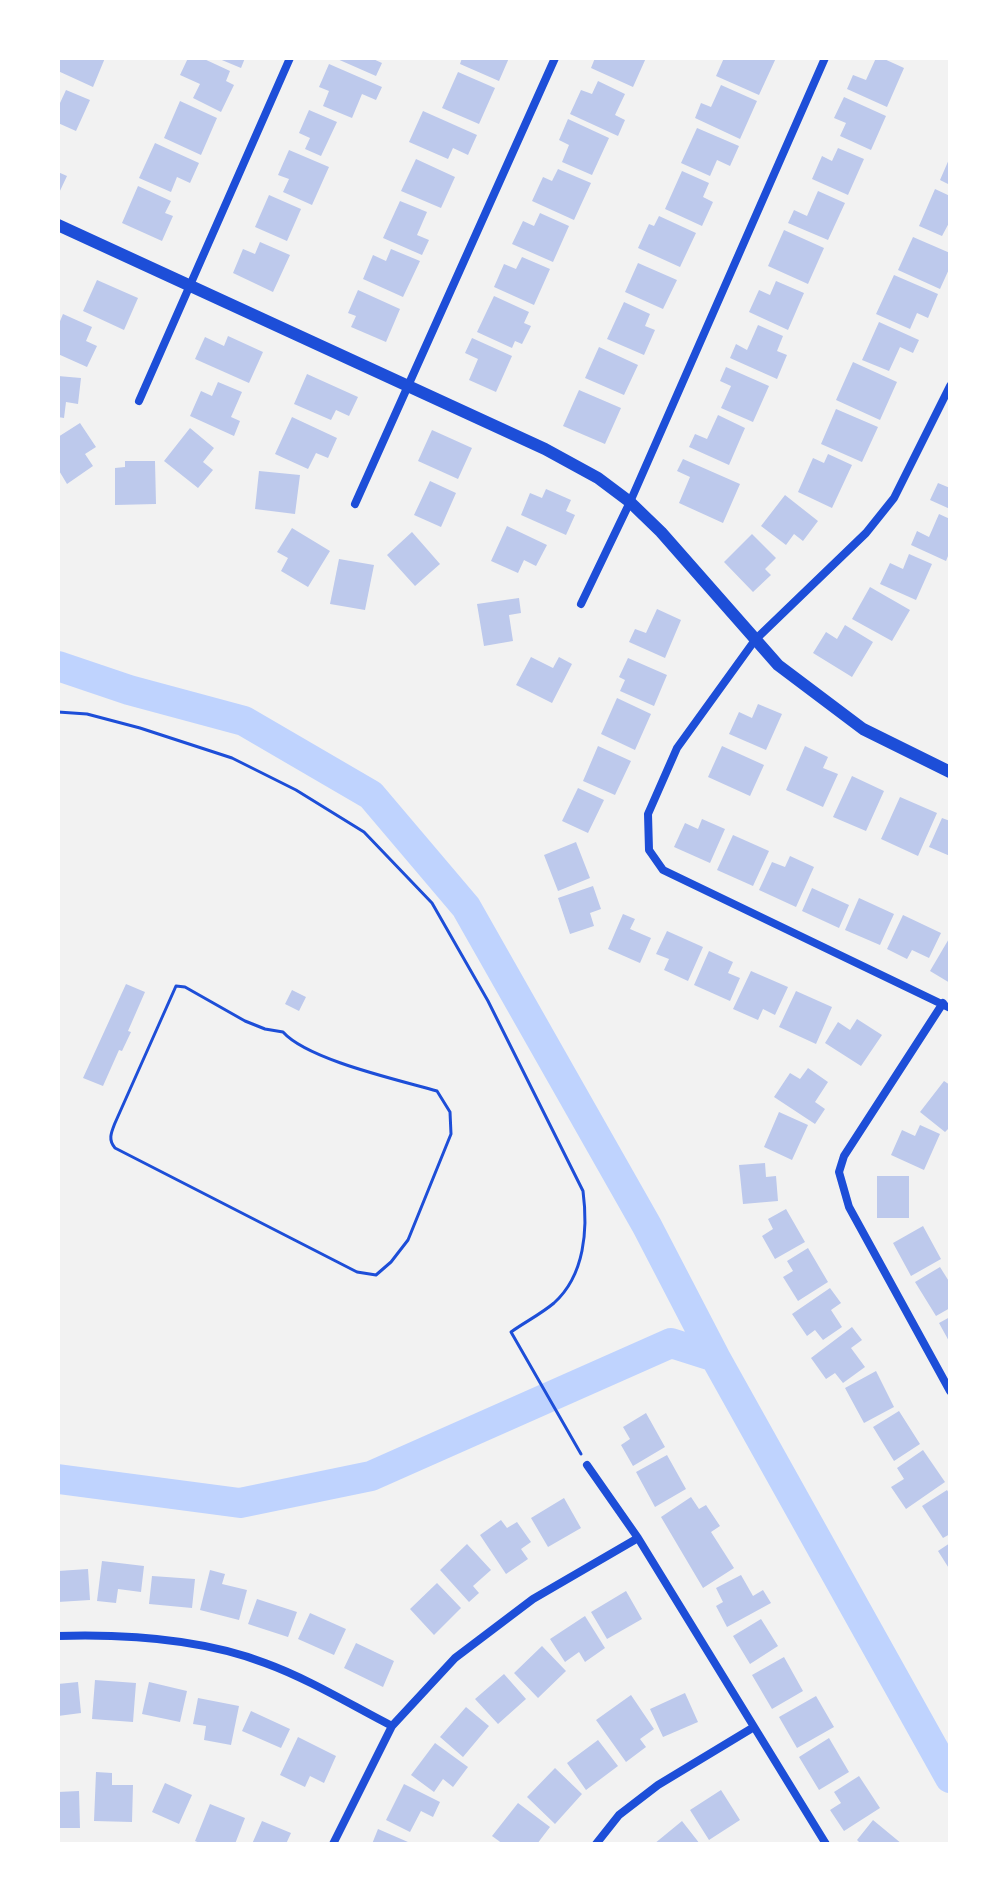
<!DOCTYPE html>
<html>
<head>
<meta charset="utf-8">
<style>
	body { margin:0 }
	#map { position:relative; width:1008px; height:1902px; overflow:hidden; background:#f2f2f2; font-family:"Roboto Condensed",sans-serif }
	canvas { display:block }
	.frame { position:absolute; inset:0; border:60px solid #fff; pointer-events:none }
</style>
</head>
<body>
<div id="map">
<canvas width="1008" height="1902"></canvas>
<div class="frame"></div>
</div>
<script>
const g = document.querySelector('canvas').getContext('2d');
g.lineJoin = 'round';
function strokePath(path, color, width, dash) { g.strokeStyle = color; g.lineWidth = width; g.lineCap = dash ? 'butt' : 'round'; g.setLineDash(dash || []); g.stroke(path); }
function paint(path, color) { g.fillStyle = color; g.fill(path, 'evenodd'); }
const river = new Path2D(`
	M58 666 129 690 244 721 371 795 466 907 647 1226 715 1357 950 1778
	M58 1479 240 1503 371 1476 671 1343 715 1357`);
const building = new Path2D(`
	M59 58 75 60 105 58 93 87 58 71Z
	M188 58H202L230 71 226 81 234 85 221 112 193 98 200 84 180 75Z
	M217 58H245L241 68Z
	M335 58H371L382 63 376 76Z
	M462 58H509L499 81 460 64Z
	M595 58H646L633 87 591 68Z
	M724 58H776L759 95 716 76Z
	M876 58H882L904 68 887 107 847 89 853 75 866 80Z
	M329 64 382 87 376 100 362 94 352 118 323 106 329 91 319 87Z
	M458 72 495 88 479 124 442 108Z
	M598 81 625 94 615 115 625 120 618 136 570 114 581 90 592 94Z
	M721 85 757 101 740 139 695 118 701 103 711 107Z
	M66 90 90 100 76 131 58 123V102L60 103Z
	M844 97 886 116 871 150 840 136 846 123 834 118Z
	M180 101 217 118 201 155 164 138Z
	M309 110 337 122 321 156 305 149 310 138 299 133Z
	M423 111 477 135 468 155 453 148 448 159 409 142Z
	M568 119 609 138 592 175 562 162 569 145 559 140Z
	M697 128 739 146 730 166 717 160 710 176 681 163Z
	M155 143 199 163 190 183 177 177 171 192 139 178Z
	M838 148 864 159 848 195 812 179 822 156 832 161Z
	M289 150 329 167 312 205 283 192 289 179 278 175Z
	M950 157V185L940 180Z
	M416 159 455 177 441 208 401 191Z
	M558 169 591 183 574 220 532 201 543 177 552 181Z
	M682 171 709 183 703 197 713 202 702 226 665 209Z
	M58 172 67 176 58 195Z
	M138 186 171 201 165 213 173 216 162 241 122 223Z
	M935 189 950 196V221L942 236 919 226Z
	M818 191 845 203 828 240 788 223 794 210 807 216Z
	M269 195 301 209 287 241 255 227Z
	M400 201 427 212 417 235 429 240 422 255 383 238Z
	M540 213 569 226 553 262 512 244 523 221 534 226Z
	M659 216 696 233 680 267 638 248 649 224 654 226Z
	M784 230 824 248 808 284 768 266Z
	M913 237 950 253V267L940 289 898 270Z
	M260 242 290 255 273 292 233 273 243 249 255 254Z
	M391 249 420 261 403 297 363 279 373 255 386 261Z
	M522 257 550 269 534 305 494 287 504 264 516 269Z
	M638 263 677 280 663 309 625 292Z
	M894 275 938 294 928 318 917 313 910 329 876 314Z
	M97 280 138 298 124 330 83 311Z
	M776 281 804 293 788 330 749 312 759 290 770 295Z
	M358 290 400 309 386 342 351 327 356 316 348 313Z
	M494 296 529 312 524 323 531 326 522 344 515 341 512 348 477 332Z
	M624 302 650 314 645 326 655 330 644 355 607 339Z
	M63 314 92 327 86 341 97 346 87 367 58 354V326Z
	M879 322 919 340 913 353 900 347 889 371 862 360Z
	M758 325 783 336 777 351 787 355 777 379 730 358 736 344 747 350Z
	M228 336 263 352 249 383 195 359 205 337 224 346Z
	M472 338 512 356 496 392 469 380 478 359 465 353Z
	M599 347 638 365 624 395 585 378Z
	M853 362 897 382 880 420 836 400Z
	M726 367 769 386 753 422 721 408 731 386 720 381Z
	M307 374 358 397 349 416 336 410 331 420 294 404Z
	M58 376 81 378 78 404 66 402 64 418 58 417Z
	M218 382 242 392 231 417 240 421 234 436 190 416 201 391 212 396Z
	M579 390 621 408 605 444 563 426Z
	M836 409 878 427 862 462 821 444Z
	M718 415 745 428 729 465 689 447 695 434 707 439Z
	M292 417 337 438 328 458 316 453 308 469 275 454Z
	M80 423 96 447 85 454 93 466 67 484 58 469V437Z
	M190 428 214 448 203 462 213 470 198 488 164 461Z
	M432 430 472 448 458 479 418 461Z
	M828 454 852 465 832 508 798 492 813 458 824 463Z
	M683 459 740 484 723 523 679 503 690 477 677 471Z
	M125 461H155L156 504 115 505V468L125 467Z
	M259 471 300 475 295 514 255 509Z
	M430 481 456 493 441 527 414 515Z
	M938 483 950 488V509L930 500Z
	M546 489 571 500 566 511 575 515 566 535 521 515 530 493 542 498Z
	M785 495 818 521 803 541 794 534 786 545 761 526Z
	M939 514 950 519V551L946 561 911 545 917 531 929 537Z
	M507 526 547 545 536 566 524 560 518 573 491 561Z
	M292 528 330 551 308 587 281 571 288 558 277 552Z
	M412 532 440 564 415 586 387 555Z
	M752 534 776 558 765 569 771 575 753 592 724 562Z
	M909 554 932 564 916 600 880 584 890 563 903 569Z
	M339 559 374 565 365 610 330 604Z
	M870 587 910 610 892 641 852 619Z
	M519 598 521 613 509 615 513 641 484 646 477 604Z
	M657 609 681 620 665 658 629 642 635 629 646 633Z
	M845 625 873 642 852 677 813 653 826 632 837 639Z
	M531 657 553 668 559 657 572 664 552 703 516 685Z
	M628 658 667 675 654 706 620 691 625 680 619 677Z
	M617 698 651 714 635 750 601 734Z
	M758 704 782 714 766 750 729 734 739 712 752 718Z
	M598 746 631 761 615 795 583 781Z
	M722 746 764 765 750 796 708 777Z
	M805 746 828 757 823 768 838 774 823 807 786 790Z
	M852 776 884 791 866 831 833 817Z
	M578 788 604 800 588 833 562 821Z
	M900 797 937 813 918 856 881 839Z
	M942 818 950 821V856L929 847Z
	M702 819 725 829 710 863 674 847 685 823 698 829Z
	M733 835 769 851 753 886 717 870Z
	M576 842 590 878 558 891 544 855Z
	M790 856 814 867 796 907 759 890 772 862 785 867Z
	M593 886 601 909 590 913 594 926 570 934 558 898Z
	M812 888 849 905 839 928 802 911Z
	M859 898 894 914 880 945 845 930Z
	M623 914 635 919 630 929 651 938 640 963 608 949Z
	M903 915 941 933 929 958 912 950 907 959 887 949Z
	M667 931 703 947 688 981 664 970 669 959 656 954Z
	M950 937V983L930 971Z
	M709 951 733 962 728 973 740 978 730 1001 694 985Z
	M751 971 788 987 775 1015 763 1009 758 1020 733 1009Z
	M126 984 145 992 128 1031 131 1032 122 1051 119 1050 103 1086 83 1078Z
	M292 990 306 997 299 1011 285 1004Z
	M796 991 832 1007 816 1044 779 1027Z
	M857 1019 882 1035 861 1066 825 1043 838 1022 850 1030Z
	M808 1068 828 1082 815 1102 825 1109 815 1124 774 1097 790 1073 800 1079Z
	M944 1081 950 1085V1127L945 1132 920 1112Z
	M779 1112 808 1125 792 1160 764 1147Z
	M920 1125 940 1134 924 1170 891 1155 902 1130 915 1136Z
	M765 1163 766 1177 776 1176 778 1201 743 1204 739 1165Z
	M877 1176H909V1218H877Z
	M786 1209 805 1242 775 1259 762 1236 773 1229 768 1219Z
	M923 1226 941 1259 911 1276 893 1243Z
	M808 1248 828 1282 798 1301 783 1277 793 1271 787 1261Z
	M940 1267 950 1283V1308L936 1316 915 1282Z
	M830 1288 841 1303 831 1310 842 1327 823 1340 815 1330 807 1336 792 1314Z
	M950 1317V1343L939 1323Z
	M852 1327 862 1340 851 1348 865 1367 843 1383 835 1373 826 1379 811 1358Z
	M876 1371 894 1407 864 1423 845 1388Z
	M899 1411 920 1444 894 1461 873 1427Z
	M646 1413 665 1447 633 1466 621 1445 630 1439 623 1427Z
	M923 1450 945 1482 906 1509 891 1487 904 1479 897 1468Z
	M667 1455 686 1489 655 1507 636 1472Z
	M947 1490 950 1495V1534L943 1538 922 1506Z
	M691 1497 699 1509 706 1505 720 1526 711 1532 734 1568 703 1588 661 1517Z
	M564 1498 581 1528 548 1547 531 1518Z
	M501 1520 507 1528 517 1522 531 1542 521 1549 528 1559 506 1574 480 1535Z
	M950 1543V1570L938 1551Z
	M467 1544 491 1570 473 1586 479 1593 469 1602 440 1570Z
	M102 1561 144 1566 141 1592 118 1589 116 1603 97 1601Z
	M88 1569 90 1600 58 1602V1571Z
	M210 1570 225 1574 222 1584 247 1590 239 1620 200 1610Z
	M741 1575 753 1596 763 1590 771 1603 727 1627 716 1606 723 1602 716 1588Z
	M152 1576 195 1579 192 1608 149 1604Z
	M437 1583 461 1608 434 1635 410 1609Z
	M626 1591 642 1619 607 1639 591 1612Z
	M257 1599 297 1612 288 1637 248 1624Z
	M310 1613 346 1629 334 1655 298 1639Z
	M585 1616 605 1648 585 1662 579 1652 565 1662 550 1639Z
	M761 1619 778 1646 750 1664 733 1636Z
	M356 1643 394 1661 383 1687 344 1668Z
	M542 1646 566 1671 538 1698 514 1673Z
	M784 1657 803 1691 772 1709 752 1675Z
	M504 1674 526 1699 498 1724 475 1699Z
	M95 1680 136 1683 133 1722 92 1719Z
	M78 1682 81 1713 58 1716V1684Z
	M149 1682 187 1691 180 1722 142 1714Z
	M685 1693 698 1722 663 1737 650 1709Z
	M631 1695 654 1729 640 1739 646 1747 626 1762 596 1720Z
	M816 1696 834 1727 797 1748 779 1717Z
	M198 1698 239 1706 231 1745 204 1740 206 1726 193 1724Z
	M466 1707 489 1726 463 1757 440 1737Z
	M251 1711 290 1729 281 1748 242 1731Z
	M298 1737 336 1756 324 1783 310 1776 305 1787 280 1775Z
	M829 1738 849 1772 819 1790 799 1757Z
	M598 1740 618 1766 586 1790 567 1763Z
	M435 1743 468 1767 453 1787 443 1779 434 1792 411 1775Z
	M555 1768 582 1794 555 1824 527 1797Z
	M96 1772 112 1773V1785H133L132 1822 94 1821Z
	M859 1776 880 1808 844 1831 830 1810 841 1803 834 1792Z
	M165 1783 192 1795 179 1824 152 1812Z
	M404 1784 440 1802 433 1817 421 1811 410 1832 386 1820Z
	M721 1790 740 1820 709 1840 690 1810Z
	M79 1791 80 1828H58V1792Z
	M518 1803 550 1827 537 1844H503L492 1836Z
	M210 1804 245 1818 235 1844H202L195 1841Z
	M873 1820 902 1844H861L857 1840Z
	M262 1821 291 1833 286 1844H252Z
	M682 1821 700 1844H654Z
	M378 1829 408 1842 407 1844H372Z`);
const path = new Path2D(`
	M58 712 87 714 140 728 232 758 296 790 364 832 432 903 488 1001 583 1191C588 1229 585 1275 554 1303 541 1314 525 1322 511 1332L581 1454
	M176 986 185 987 245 1021 265 1029 283 1032C308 1060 399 1080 437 1091L450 1112 451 1134 408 1240 391 1262 376 1275 357 1272 115 1148C108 1140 111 1133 115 1123Z`);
const minor = new Path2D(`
	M950 386 894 498 866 533 755 640 677 748 648 814 649 850 663 870 950 1008
	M139 401 290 58
	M355 504 555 58
	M581 604 630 502 825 58
	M943 1003 844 1156 839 1172 849 1207 950 1391
	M587 1465 638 1538 826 1844
	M58 1636C125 1634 202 1639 265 1663 309 1679 351 1705 392 1726
	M333 1844 392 1726 455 1658 533 1599 638 1538
	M596 1844 619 1815 658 1785 754 1727`);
const tertiary = new Path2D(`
	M58 225 545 449 598 478 630 502 661 532 778 665 863 729 950 772`);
strokePath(river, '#bfd3fe', 30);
paint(building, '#bdc9ec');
strokePath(path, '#1d4ed8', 3);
strokePath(minor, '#1d4ed8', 8);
strokePath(tertiary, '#1d4ed8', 12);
</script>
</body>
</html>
